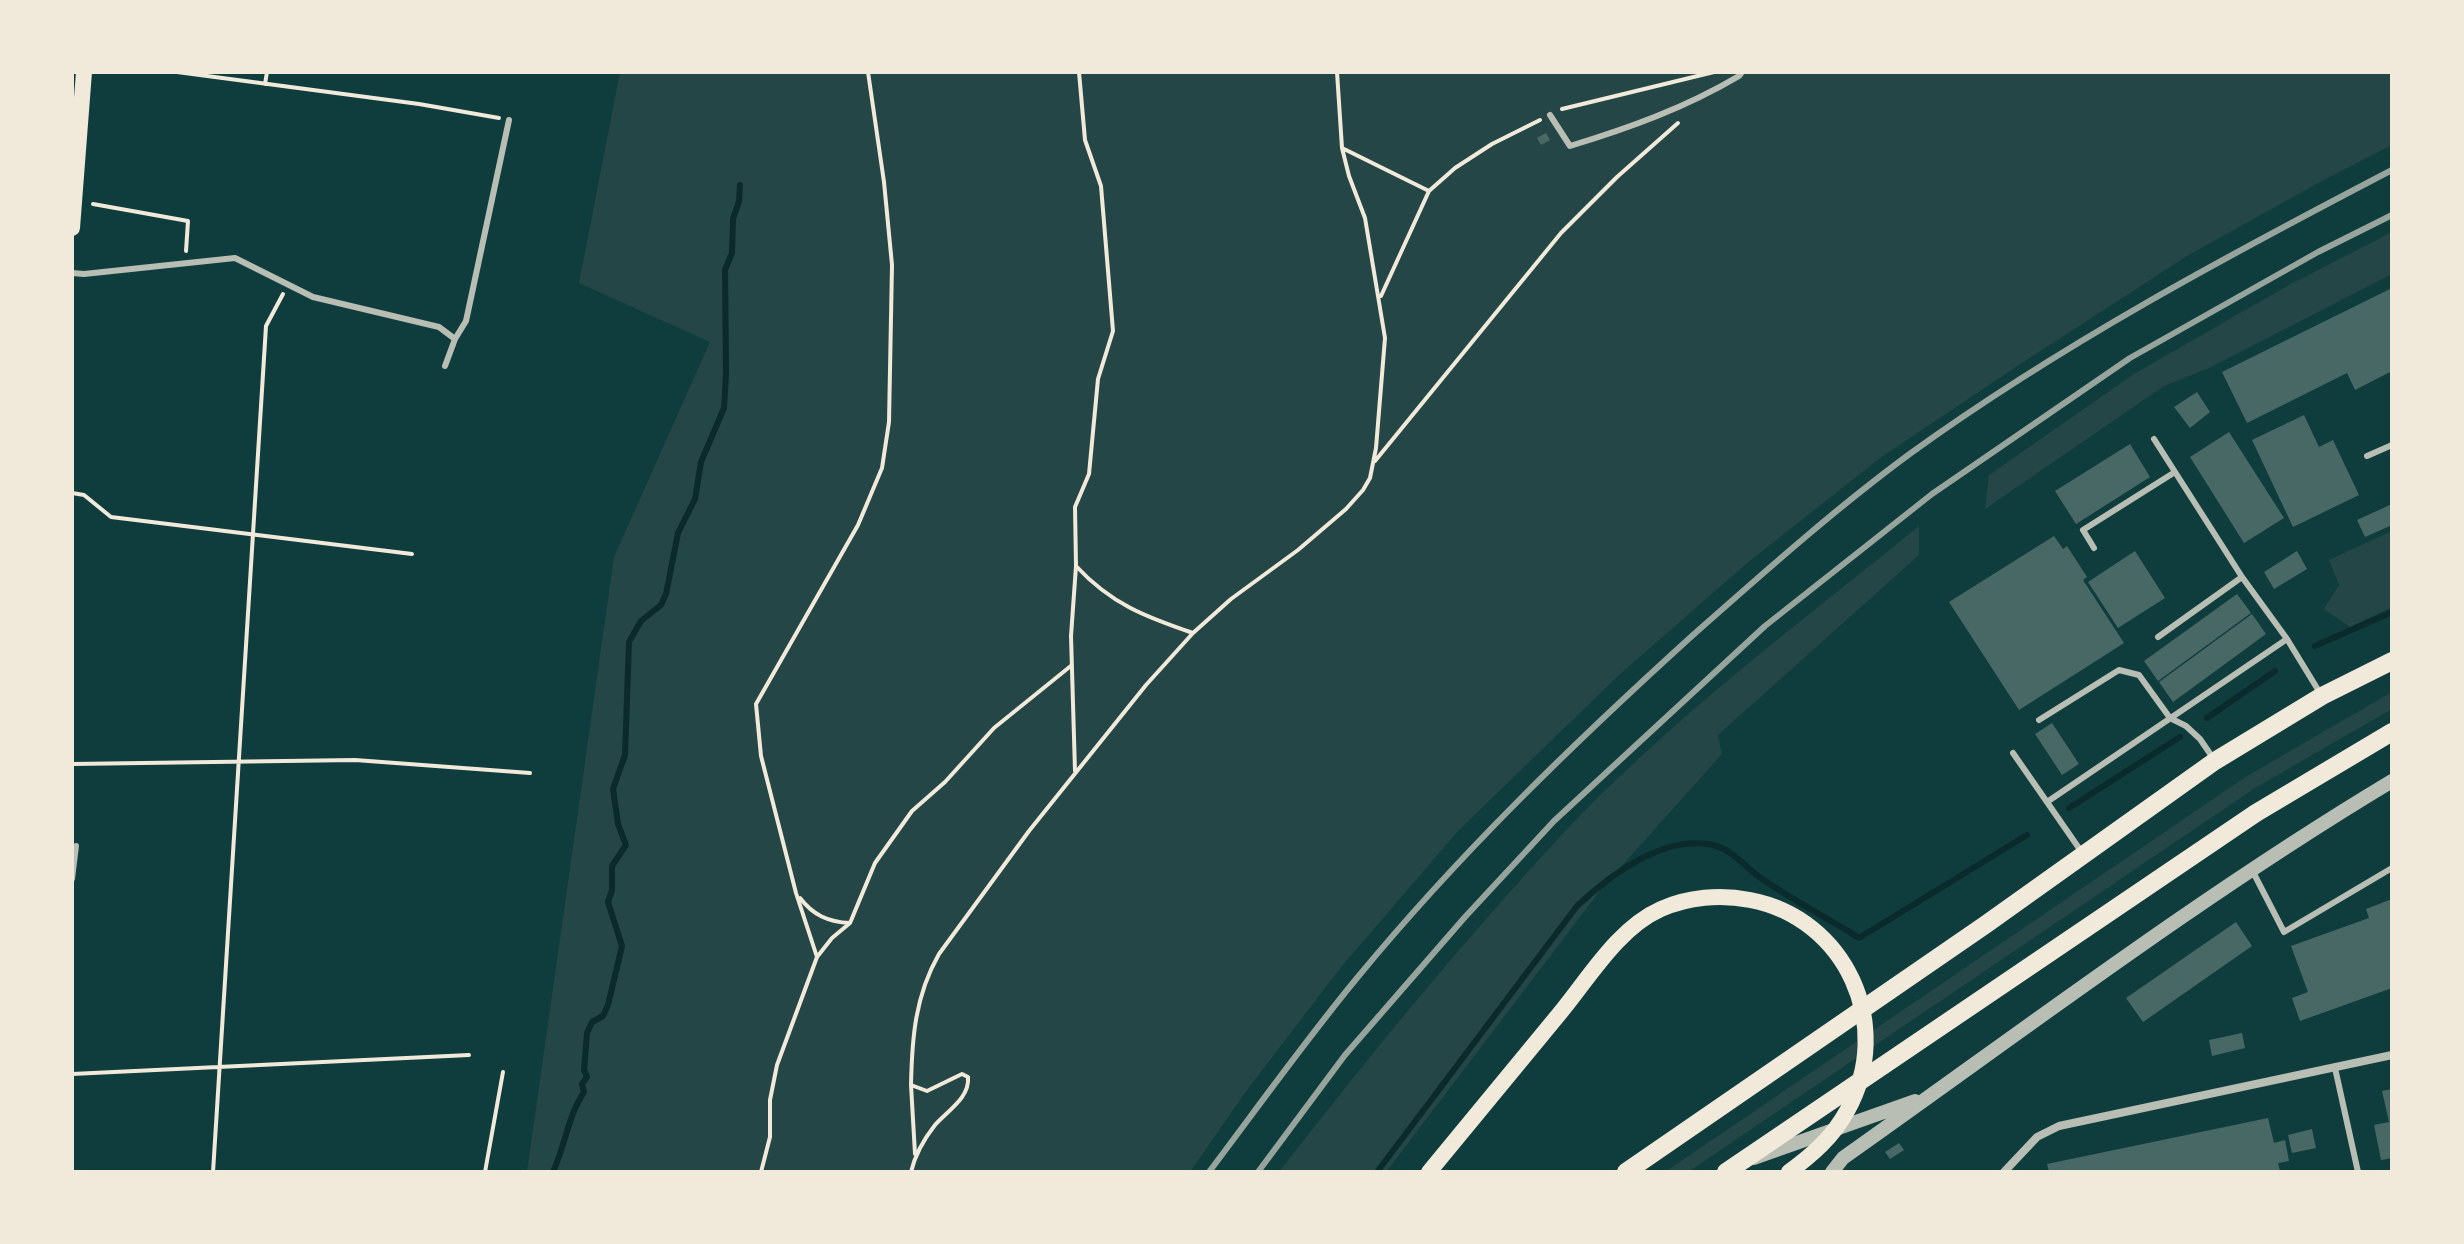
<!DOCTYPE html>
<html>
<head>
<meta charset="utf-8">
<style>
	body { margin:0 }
	#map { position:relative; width:2464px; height:1244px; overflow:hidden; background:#0f3d3e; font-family:"Sofia Sans Condensed",sans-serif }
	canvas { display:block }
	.frame { position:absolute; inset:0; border:74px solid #f1e9da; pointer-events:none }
</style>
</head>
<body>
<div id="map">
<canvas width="2464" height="1244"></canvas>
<div class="frame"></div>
</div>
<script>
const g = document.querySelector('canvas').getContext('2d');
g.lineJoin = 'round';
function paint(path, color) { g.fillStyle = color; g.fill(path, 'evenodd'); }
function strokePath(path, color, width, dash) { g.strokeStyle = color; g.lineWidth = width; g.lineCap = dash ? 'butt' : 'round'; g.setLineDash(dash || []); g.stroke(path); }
const green = new Path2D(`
	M620 72H1738L1747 74 1768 72H2392V145L2320 182 2187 256 2028 359 1880 458 1746 564 1619 675 1458 831 1342 966 1247 1090 1190 1172H527L614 557 710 342 579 283Z
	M2392 232V274L2209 368 2164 386 1985 509 1989 475 2134 374 2289 285Z
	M1919 526V555L1718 735 1722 754 1602 888 1386 1172H1279C1371 1053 1468 935 1571 825 1676 715 1801 622 1919 526Z
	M2392 531V607L2350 627 2324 609 2339 585 2329 560Z
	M2392 692V709L2255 788 1688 1172H1665L2247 776Z`);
const stream = new Path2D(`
	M2315 646 2392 612
	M2207 718 2275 671
	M2069 808 2180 737
	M553 1172C565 1146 568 1116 584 1092L582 1084 587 1077 584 1070 587 1033 592 1022 603 1016 608 1005 622 946 608 902 612 890V866L626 845 618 824 613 789 625 755 629 642 641 621 661 605 666 594 678 533 695 499 701 462 724 408 726 374 725 270 732 253 733 219 739 201 740 185
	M1377 1172 1577 906C1610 875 1664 834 1713 845 1733 850 1743 865 1758 876 1790 899 1826 917 1859 938L2027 835`);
const building = new Path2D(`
	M1546 133 1550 140 1541 145 1537 138Z
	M2392 288V371L2355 390 2347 373 2247 423 2222 372Z
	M2197 392 2210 412 2190 428 2174 407Z
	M2304 415 2319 447 2333 440 2359 495 2293 527 2252 440Z
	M2229 432 2284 518 2244 543 2190 457Z
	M2130 444 2150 477 2076 524 2055 491Z
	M2392 504V525L2365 537 2357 520Z
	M2054 536 2063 549 2067 546 2087 577 2083 580 2124 643 2019 710 1949 602Z
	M2135 551 2165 598 2118 628 2088 582Z
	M2297 551 2307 569 2274 589 2264 572Z
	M2237 594 2251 613 2158 681 2144 661Z
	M2252 614 2266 634 2173 702 2159 682Z
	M2052 723 2079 764 2062 775 2035 734Z
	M2392 899V988L2300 1021 2292 998 2308 992 2291 946 2369 918 2366 909Z
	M2236 922 2252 946 2143 1022 2126 998Z
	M2242 1033 2245 1048 2212 1056 2209 1040Z
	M2392 1089V1158L2381 1160 2374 1125 2389 1122 2382 1091Z
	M2268 1118 2274 1143 2285 1140 2289 1161 2278 1163 2280 1171 2049 1172 2047 1164Z
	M2312 1129 2316 1148 2292 1153 2288 1135Z
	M1899 1143 1904 1150 1890 1159 1885 1152Z`);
const path = new Path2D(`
	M177 72 419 104 499 118
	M1079 72 1085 140 1101 186 1113 331 1098 379 1089 474 1075 507 1076 566C1111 604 1146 617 1193 633
	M265 84 267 72
	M1562 109 1714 72
	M1342 148 1429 191
	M93 204 188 221 186 251
	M1381 296 1429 191 1455 168 1492 144 1540 120
	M1375 461 1561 233 1617 177 1678 123
	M72 493 84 495 111 517 412 554
	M72 764 355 760 530 773
	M1075 771 1071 636 1076 566
	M800 898C813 915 828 922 850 923
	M817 957 796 893 761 756 756 704 858 525 882 468 889 422 892 265 884 182 868 72
	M72 1074 469 1055
	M911 1085 915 1154
	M213 1172 266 326 283 294
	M485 1172 503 1072
	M761 1172 770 1137V1100L777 1065 817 957 832 938 850 923 875 863 912 811 945 782 994 728 1072 665
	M911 1172C915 1155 924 1139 935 1125 947 1111 970 1098 968 1077L962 1074 927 1091 911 1085C912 1038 915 996 939 954L1029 831 1146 685 1193 633 1231 599 1298 550 1346 509 1363 490 1370 478 1376 448 1385 338 1365 218 1349 176 1342 148 1337 72`);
const service = new Path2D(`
	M1550 115 1570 146C1629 128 1685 108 1739 76L1742 72
	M72 273 84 274 235 258 313 297 439 327 455 339 445 366
	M455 339 466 321 509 120
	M2154 439 2242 577 2287 639 2320 693
	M2367 456 2392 445
	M2094 548 2083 530 2175 472
	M2158 637 2242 577
	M2039 720 2119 670 2139 675 2170 718 2186 726 2200 739 2213 758
	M2013 753 2083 854
	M2047 802 2287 639
	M2252 870 2284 932 2392 868
	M72 879 76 846
	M2335 1068 2358 1172`);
const minor = new Path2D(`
	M2004 1172 2037 1137 2059 1126 2392 1055`);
const tertiary = new Path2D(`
	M1754 1158 1915 1101
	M1832 1172 1843 1158C2024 1030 2202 895 2392 781`);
const secondary = new Path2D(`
	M72 228 84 72
	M1429 1172C1473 1119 1516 1066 1560 1013 1589 978 1618 928 1661 909 1688 897 1720 894 1750 900 1846 918 1895 1026 1847 1111 1833 1137 1812 1155 1789 1172`);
const primary = new Path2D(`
	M1626 1172 1985 925 2215 761 2322 696 2392 661
	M1726 1172 2256 813 2392 732`);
const rail = new Path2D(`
	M1209 1172C1258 1107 1305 1041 1357 978 1459 854 1574 743 1693 635 1762 574 1836 508 1911 453 2062 344 2227 256 2392 170
	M1258 1172 1345 1055 1465 917 1554 821 1765 626 1932 494 2130 358 2318 252 2392 215`);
paint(green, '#244646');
strokePath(stream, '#0a2a2b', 6);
paint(building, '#486865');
strokePath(path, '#f1e9da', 4);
strokePath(service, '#b8beb3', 6);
strokePath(minor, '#b8beb3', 8);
strokePath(tertiary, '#b8beb3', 14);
strokePath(secondary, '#f1e9da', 16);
strokePath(primary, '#f1e9da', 18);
strokePath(rail, '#97a49c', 6);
</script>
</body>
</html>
